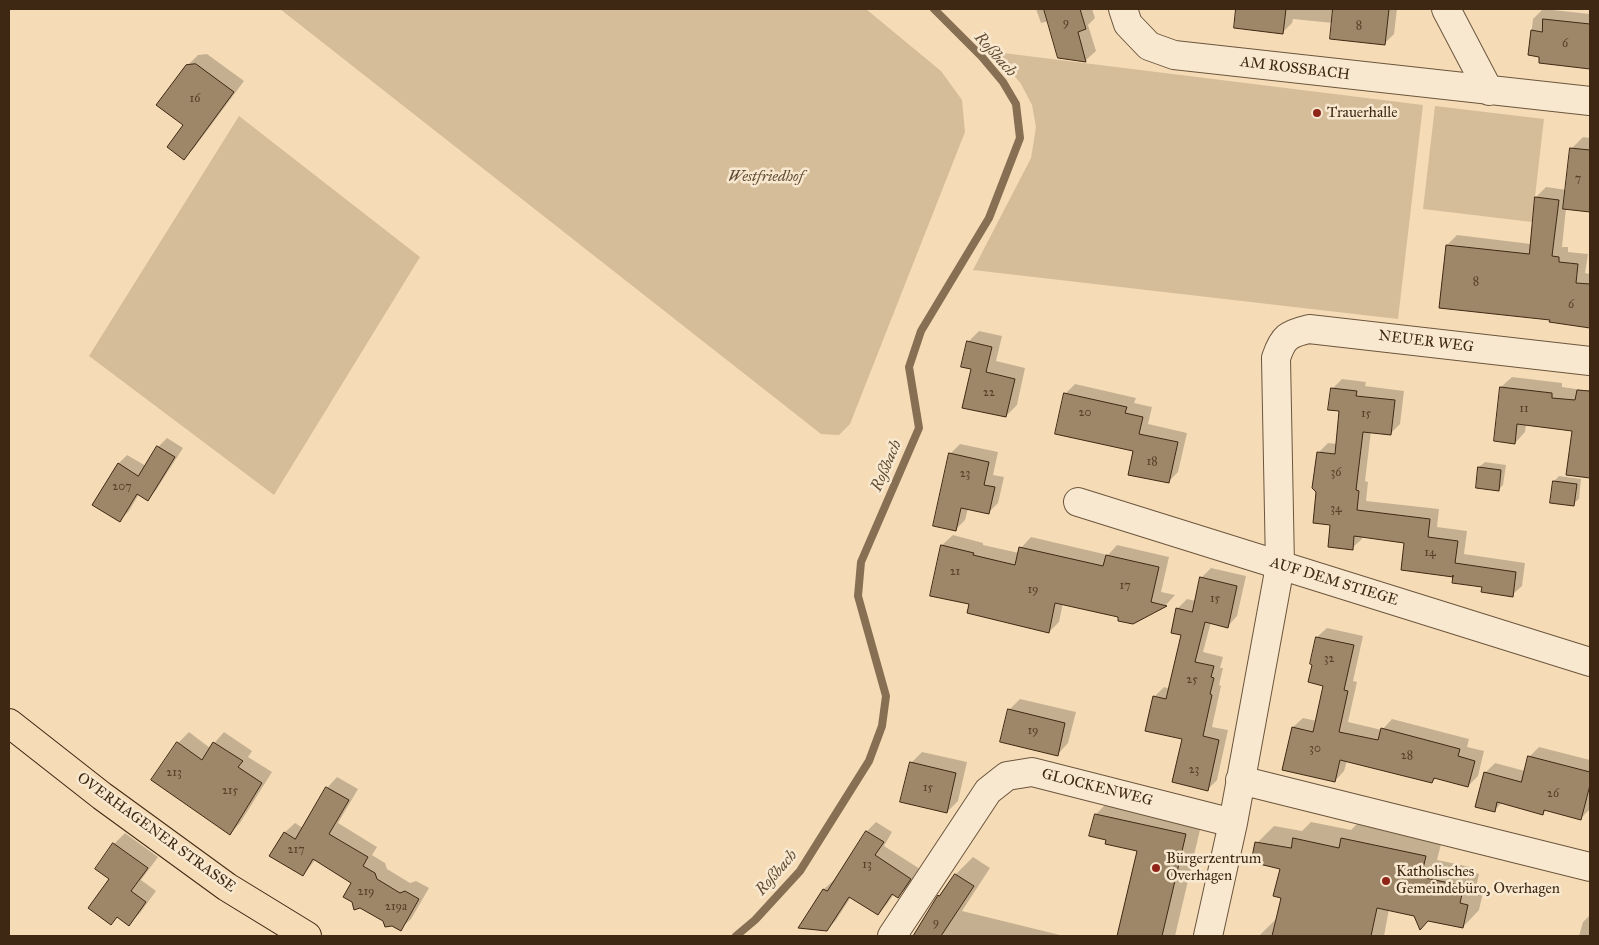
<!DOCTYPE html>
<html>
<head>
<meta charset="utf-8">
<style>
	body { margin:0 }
	#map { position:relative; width:1599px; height:945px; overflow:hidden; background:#f5dcb6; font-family:"IM FELL Great Primer",serif }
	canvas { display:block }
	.frame { position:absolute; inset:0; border:10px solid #3f2813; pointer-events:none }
</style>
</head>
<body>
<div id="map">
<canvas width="1599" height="945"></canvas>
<div class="frame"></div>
</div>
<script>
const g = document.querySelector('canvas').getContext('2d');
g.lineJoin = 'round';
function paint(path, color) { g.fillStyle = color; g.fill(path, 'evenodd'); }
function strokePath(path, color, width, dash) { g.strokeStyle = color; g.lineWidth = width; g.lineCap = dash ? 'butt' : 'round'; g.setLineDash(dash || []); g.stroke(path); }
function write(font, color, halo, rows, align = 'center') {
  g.font = font + ' "IM FELL Great Primer",serif'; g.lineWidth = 5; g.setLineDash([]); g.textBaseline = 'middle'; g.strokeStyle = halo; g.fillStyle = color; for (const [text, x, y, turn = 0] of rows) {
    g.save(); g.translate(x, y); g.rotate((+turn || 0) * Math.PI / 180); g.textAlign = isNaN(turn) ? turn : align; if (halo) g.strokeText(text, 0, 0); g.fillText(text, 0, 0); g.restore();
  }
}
const green = new Path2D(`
	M280 9H866L941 71 962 100 965 132 850 424 839 435 821 434Z
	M995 52 1423 105 1398 319 973 270 1031 158 1036 127 1032 105 1021 84Z
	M1435 106 1544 119 1532 222 1423 209Z
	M239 116 420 257 274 495 89 356Z`);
const shadow = new Path2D(`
	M1036 9H1092L1095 18 1088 25 1096 51 1086 60 1059 57 1049 21 1041 23Z
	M1237 9H1397L1394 34 1384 44 1333 23 1293 19 1292 23 1282 33 1235 27Z
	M1543 9 1590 14V68L1540 62 1541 56 1529 54 1533 19Z
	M207 54 244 81 194 148 184 158 187 66 198 55Z
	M1583 137 1590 138V211L1566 208 1562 247H1568V252L1588 254 1585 273 1590 274V326L1551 321V319L1447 245 1457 235 1531 244 1536 197 1546 187 1567 190 1572 148Z
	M979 331 1002 336 996 361 1025 368 1017 405 1006 416 973 368 968 342Z
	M1512 377 1562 383V387L1590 391V476L1568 474 1573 430 1526 424 1525 432 1515 443 1501 387Z
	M1342 379 1366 382 1365 386 1404 391 1400 424 1390 434 1371 431 1365 481 1368 482 1366 501 1439 509 1437 527 1467 531 1464 554 1525 563 1522 586 1512 595 1483 586 1455 573 1406 542 1362 536V539L1352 548 1332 524 1317 491 1318 453 1328 443 1337 444 1341 410 1332 389Z
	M1075 384 1136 398 1134 403 1152 407 1148 424 1187 433 1178 472 1168 482 1135 451 1065 394Z
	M167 438 183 448 156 490 148 499 139 494 129 511 120 520 118 464 127 455 146 466 158 447Z
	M960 444 998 452 993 475 1004 477 998 503 988 513 968 508 965 520 955 530 950 454Z
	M1485 462 1506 465 1503 485 1498 490 1477 487 1479 467Z
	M1559 476 1581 479 1579 499 1573 504 1554 481Z
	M953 535 983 543V545L1019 553 1021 548 1031 537 1108 555 1117 545 1169 557 1161 592 1175 595 1166 605 1132 623 1119 616 1063 603 1059 622 1049 632 970 604 931 595 942 545Z
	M1211 568 1246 576 1237 616 1228 626 1211 622 1203 652 1223 657 1220 668H1223L1219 685 1221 686 1212 727 1228 730 1217 780 1208 789 1183 738 1154 697 1164 687 1170 689 1182 634 1177 609 1187 599 1196 601 1202 577Z
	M1327 628 1363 636 1353 681 1357 682 1348 722 1382 730 1392 719 1469 739 1467 747 1484 751 1478 776 1468 786 1436 778 1432 782 1347 761 1344 771 1335 781 1283 769 1293 727 1303 718 1317 721 1325 685 1314 664 1312 663 1317 637Z
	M1020 699 1076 712 1068 743 1058 754 1009 710Z
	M189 732 210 748 224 732 252 751 248 757 272 772 240 823 230 834 152 780 178 743Z
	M1539 747 1590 760V809L1581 818 1547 809 1543 814 1502 802 1495 810 1485 773 1495 763 1525 771 1529 757Z
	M922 752 967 762 958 801 947 812 911 763Z
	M337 777 358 789 338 823 377 847 372 855 385 863 387 869 410 883 416 881 429 888 411 919 400 929 384 920 353 882 316 859 303 875 284 833 295 823 303 828 327 788Z
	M1113 797 1203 817 1175 936H1118L1138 850 1107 839 1096 814Z
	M876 822 892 832 884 846 920 869 907 887 898 897 894 894 887 904 878 914 851 897 836 920 827 930 800 927 824 889 834 880 835 881 867 831Z
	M1311 822 1351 830 1359 822 1442 840 1437 860 1475 868 1474 872 1479 874 1476 887 1484 888 1479 910 1463 927 1389 909 1384 936H1259L1276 919 1282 897V868L1257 843 1274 826 1302 831Z
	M125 833 158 857 141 880 156 891 140 913 129 924 118 916 111 923V878L114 844Z
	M973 857 990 868 962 911 1064 936H914L939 896 946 889 956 874Z
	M1590 915V936H1579L1583 922Z`);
const stream = new Path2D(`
	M736 936 755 920 800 871 869 761 882 726 886 696 858 596 861 562 919 428 909 367 921 331 989 218 1020 138 1016 104 1003 82 982 57 934 9`);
const building = new Path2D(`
	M1044 9H1080L1086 29 1078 32 1086 62 1058 58Z
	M1236 9H1286L1283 34 1234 28Z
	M1333 9H1389L1385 45 1330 39Z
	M1543 19 1590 24V69L1539 63V57L1528 55 1531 30 1542 32Z
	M196 64 234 92 184 160 167 147 183 125 156 105 186 65Z
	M1570 148 1590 150V212L1563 209Z
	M1535 197 1559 200 1552 256 1559 257V262L1578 264 1576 283 1590 284V328L1549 322 1550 320 1439 308 1446 245 1529 254Z
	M967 341 992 347 986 372 1015 379 1006 417 962 408 971 369 961 367Z
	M1500 387 1552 393V398L1575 400 1577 390 1590 391V478L1566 475 1572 431 1517 424 1515 444 1494 441Z
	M1331 388 1357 391 1356 396 1395 400 1391 435 1363 432 1356 490 1359 491 1357 510 1430 519 1428 537 1458 541 1455 563 1516 572 1513 597 1481 592 1482 587 1452 583 1453 575V577L1401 570 1404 543 1354 536 1353 550 1328 547 1330 525 1313 523 1316 492 1312 488 1317 452 1335 454 1339 411 1328 410Z
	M1064 393 1127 407 1125 413 1143 417 1139 434 1178 442 1169 483 1128 475 1133 451 1055 434Z
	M157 446 175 457 148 501 137 494 120 522 92 505 118 463 138 476Z
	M949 453 989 462 984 485 995 487 989 514 961 508 956 531 933 526Z
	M1478 467 1501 470 1499 491 1476 488Z
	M1553 481 1577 484 1574 506 1550 503Z
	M941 545 974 553 973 555 1015 565 1019 547 1103 566 1106 555 1159 567 1151 602 1167 606 1133 624 1118 621V617L1055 603 1049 633 967 613 969 604 930 596Z
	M1200 577 1237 586 1228 628 1205 622 1195 662 1214 666 1211 677 1214 678 1210 694 1212 695 1203 736 1219 740 1208 791 1172 782 1182 739 1145 731 1153 696 1166 699 1181 635 1171 633 1176 608 1192 612Z
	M1316 637 1354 645 1344 690 1348 691 1339 732 1378 740 1381 728 1460 749 1458 756 1475 761 1468 787 1434 778 1432 783 1340 760 1335 782 1282 770 1292 727 1313 732 1323 686 1308 682 1312 665 1310 664Z
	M1008 709 1065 723 1058 756 1000 742Z
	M177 742 202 760 213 742 243 761 238 767 262 783 230 835 151 780Z
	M1528 756 1590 772V785L1581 820 1544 810 1543 815 1497 802 1495 812 1475 807 1484 772 1521 782Z
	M910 762 956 773 947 813 900 802Z
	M326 787 349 800 329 834 368 857 363 866 375 873 377 879 400 893 405 891 419 899 401 931 392 926 385 927 383 921 360 908 354 910 352 902 343 897 351 883 313 859 303 876 269 856 284 832 295 839Z
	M1095 814 1186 834 1162 936H1117L1137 851 1105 844 1106 840 1089 836Z
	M866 831 884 842 875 855 911 879 898 898 892 894 878 915 849 897 827 931 798 928 823 889 827 891Z
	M1293 838 1339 848 1341 838 1426 856 1421 877 1459 885 1458 889 1463 890 1460 903 1468 905 1463 928 1428 921 1420 930 1414 916 1377 908 1371 936H1272L1281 898 1273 896 1280 869 1251 862 1255 842 1291 848Z
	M113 843 148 868 131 891 146 902 129 926 117 917 111 925 88 908 109 879 95 869Z
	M955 874 974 886 941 936H913L938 895 939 896Z`);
const minor = new Path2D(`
	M1123 9 1128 24 1149 46 1174 55 1590 101
	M1446 9 1489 91
	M1078 502 1590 662
	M1240 780 1590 867
	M892 936 988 791 1007 776 1032 772 1233 823
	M1208 936 1233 823 1280 566 1276 358C1283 337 1288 334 1309 329L1590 361`);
const major = new Path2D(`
	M9 723 102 796 227 887 307 936`);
const markers = [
	[1317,113,5,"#8f2418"],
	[1156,868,5,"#8f2418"],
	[1386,881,5,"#8f2418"]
];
const numberNames = [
	["9",1066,23],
	["8",1359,26],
	["6",1565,44],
	["16",195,99],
	["7",1578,179],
	["8",1476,282],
	["6",1571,305],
	["22",989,393],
	["11",1524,409],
	["20",1085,413],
	["15",1366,414],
	["18",1152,462],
	["36",1336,473],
	["23",965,474],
	["207",122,487],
	["34",1336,509],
	["14",1430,553],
	["21",955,572],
	["17",1125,586],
	["19",1033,590],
	["15",1215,599],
	["32",1329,659],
	["25",1192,680],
	["19",1033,731],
	["30",1315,749],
	["28",1407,756],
	["23",1194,770],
	["213",174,773],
	["15",928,788],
	["215",230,791],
	["26",1553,794],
	["217",296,850],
	["13",867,865],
	["219",366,892],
	["219a",396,907],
	["9",936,923]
];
const streetNames = [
	["AM ROSSBACH",1295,69,7],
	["NEUER WEG",1426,342,7],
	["AUF DEM STIEGE",1334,582,17],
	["GLOCKENWEG",1097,788,14],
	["OVERHAGENER STRASSE",156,833,36]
];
const poiNames = [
	["Trauerhalle",1327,113],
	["Bürgerzentrum",1166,859],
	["Overhagen",1166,876],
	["Katholisches",1396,872],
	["Gemeindebüro, Overhagen",1396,889]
];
const parkNames = [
	["Westfriedhof",766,177]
];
const waterNames = [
	["Roßbach",995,55,48],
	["Roßbach",887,466,-67],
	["Roßbach",777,873,-49]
];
paint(green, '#d6bd9a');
paint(shadow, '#0003');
strokePath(stream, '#876f54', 8);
paint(building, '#9e8668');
strokePath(building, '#3f2813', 1);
strokePath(minor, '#6c553c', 30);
strokePath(major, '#3f2813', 30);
strokePath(minor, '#f8e8d0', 28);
strokePath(major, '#f5dcb6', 28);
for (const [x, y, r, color] of markers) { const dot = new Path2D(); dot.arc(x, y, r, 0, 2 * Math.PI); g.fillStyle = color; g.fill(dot); strokePath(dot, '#f8e8d0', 2); }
write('12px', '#574028', null, numberNames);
write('15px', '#3f2813', '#f8e8d0', streetNames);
write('15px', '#3f2813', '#f8e8d0', poiNames, 'left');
write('italic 15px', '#654d35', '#f8e8d0', parkNames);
write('italic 16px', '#634c33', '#f8e8d0', waterNames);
</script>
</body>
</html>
